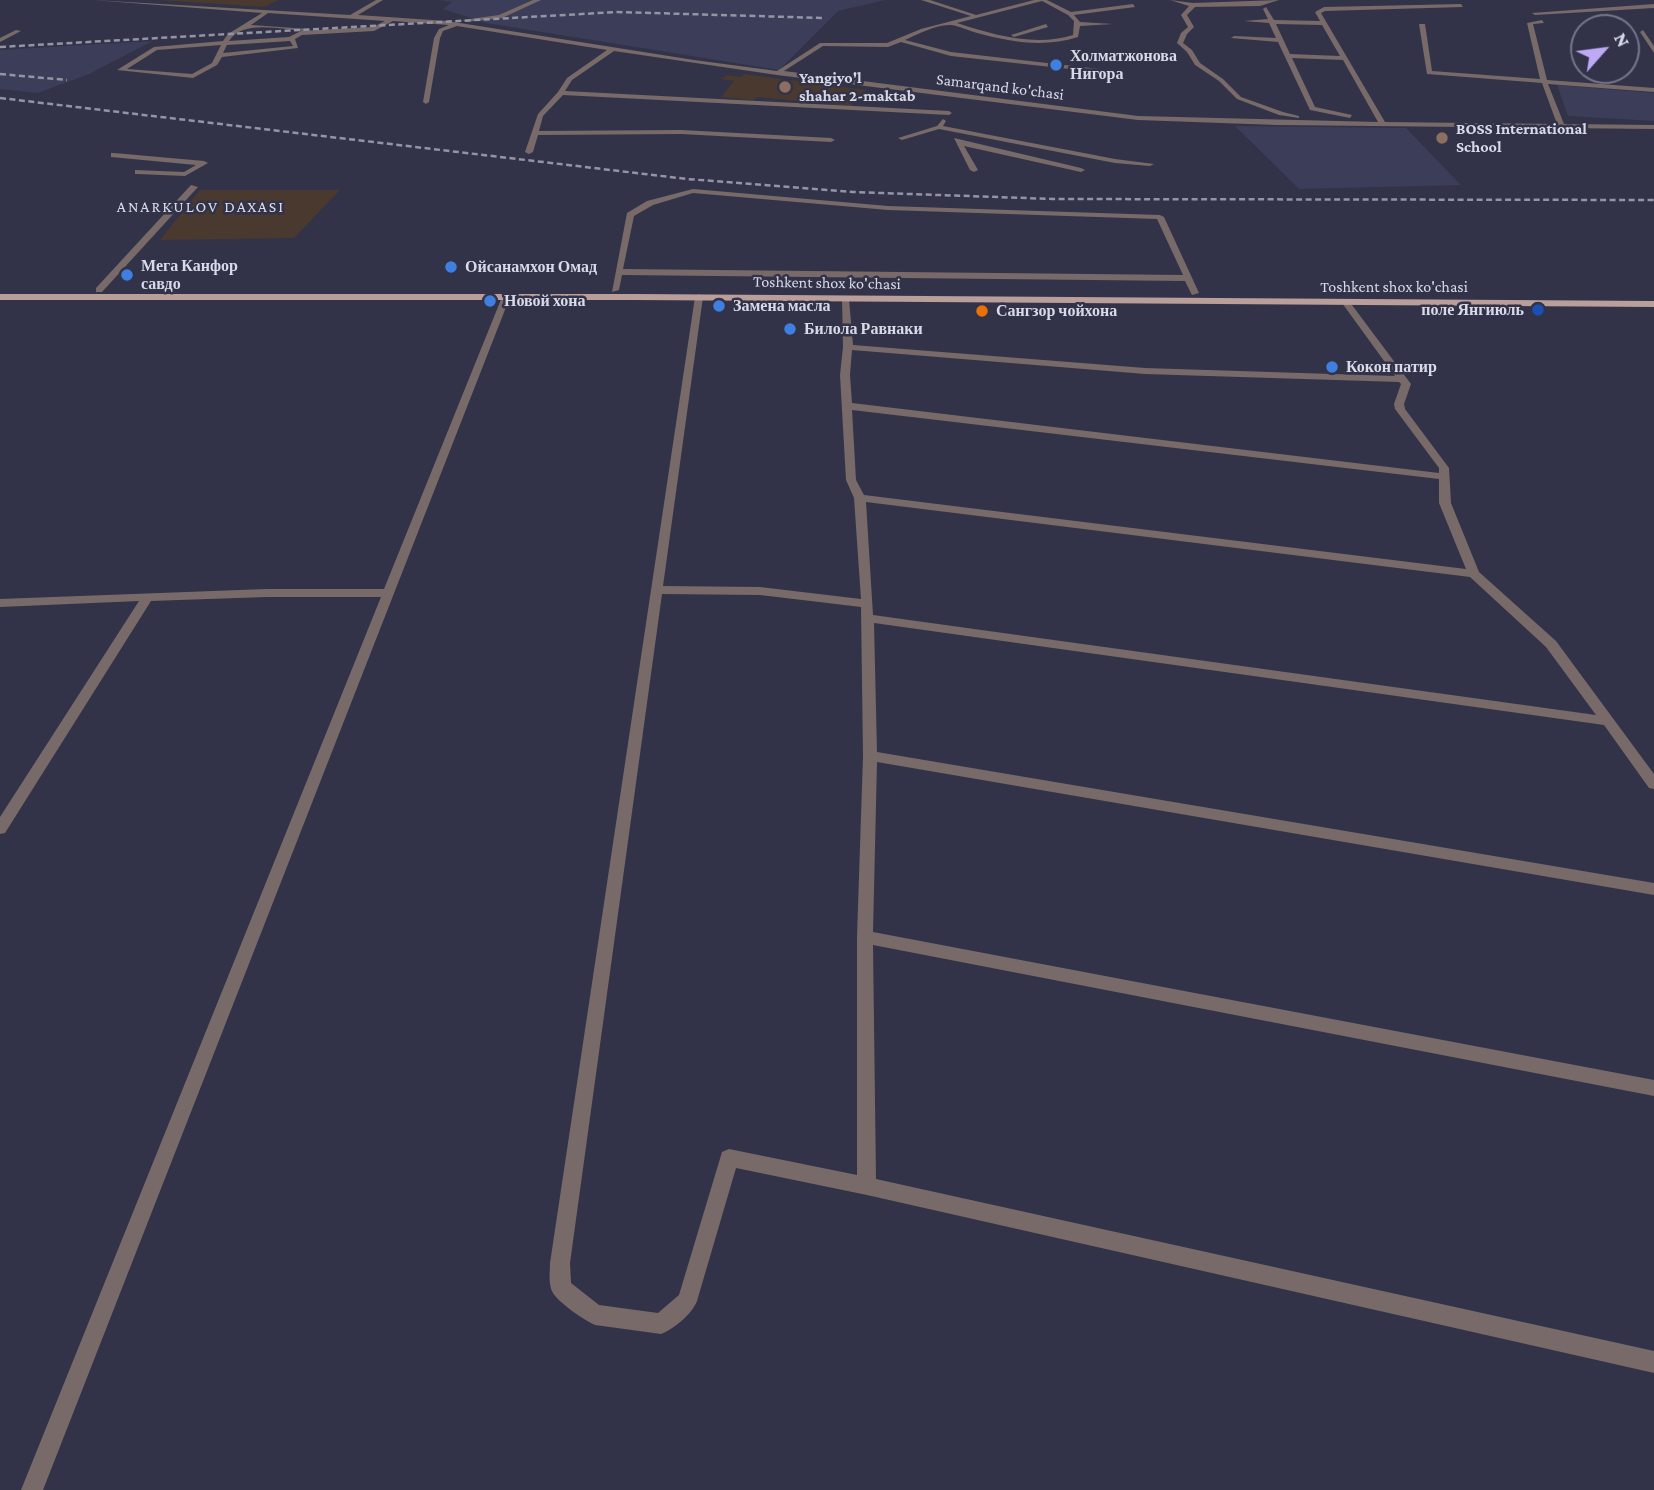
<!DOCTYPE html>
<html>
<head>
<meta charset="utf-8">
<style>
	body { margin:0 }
	#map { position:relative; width:1654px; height:1490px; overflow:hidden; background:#323349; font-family:"Crimson Pro",serif }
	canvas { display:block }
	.north { position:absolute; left:1570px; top:14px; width:70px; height:70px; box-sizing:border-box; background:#323349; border:2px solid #747689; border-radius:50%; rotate:62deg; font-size:19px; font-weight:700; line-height:28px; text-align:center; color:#d8dae8 }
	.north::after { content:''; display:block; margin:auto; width:24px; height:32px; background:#bea9f5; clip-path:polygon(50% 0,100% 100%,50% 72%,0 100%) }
</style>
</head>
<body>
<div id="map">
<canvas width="1654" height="1490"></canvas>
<div class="north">N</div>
</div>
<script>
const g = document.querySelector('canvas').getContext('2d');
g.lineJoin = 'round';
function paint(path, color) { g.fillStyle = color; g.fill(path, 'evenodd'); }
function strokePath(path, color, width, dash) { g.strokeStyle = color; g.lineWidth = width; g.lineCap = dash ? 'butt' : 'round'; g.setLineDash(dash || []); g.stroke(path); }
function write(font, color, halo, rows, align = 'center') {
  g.font = font + ' "Crimson Pro",serif'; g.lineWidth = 5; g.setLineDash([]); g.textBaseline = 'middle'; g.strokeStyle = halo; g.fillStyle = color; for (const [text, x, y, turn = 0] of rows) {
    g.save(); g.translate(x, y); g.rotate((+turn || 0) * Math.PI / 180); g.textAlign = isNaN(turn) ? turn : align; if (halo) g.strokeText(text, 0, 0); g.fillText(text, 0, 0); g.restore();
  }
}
const built = new Path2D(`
	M438 0H885L838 11 779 70 486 23 443 9 452 2Z
	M153 41 89 74 38 93 0 89V50Z
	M1557 85 1654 93V121L1568 116Z
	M1235 126 1406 128 1461 185 1299 189Z`);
const education = new Path2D(`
	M159 0H279L264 7Z
	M744 74 867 90 851 106 757 97 754 100 721 97 734 81 720 79 727 75 741 77Z
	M200 190H340L294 238 160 240Z`);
const street = new Path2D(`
	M92 0 350 15 376 0H383L358 15 447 21 694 60 777 71 820 43H887L921 29 971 16 921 0H930L976 15 1034 0H1047L1071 12 1133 4 1135 7 1074 15 1080 22 1113 24 1080 26 1078 37C1044 48 1011 42 977 33 969 31 960 26 951 25 937 24 918 34 905 40L951 52 1108 70 1106 73 951 56 901 42 888 47 823 46 784 71 1138 116 1378 122 1343 60 1292 58 1315 107 1352 115 1350 118 1310 110 1278 42 1231 38 1234 36 1276 38 1269 23 1244 21 1268 19 1263 9 1266 7 1274 20 1320 21 1315 12 1324 7 1461 4 1463 7 1325 11 1321 13 1385 122 1557 124 1542 83 1427 74 1419 24H1425L1432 71 1540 79 1527 23 1542 20 1544 23 1533 24 1547 80 1654 88V92L1548 84 1564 124 1654 125V129L1277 125 1138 120 777 75 614 51 572 80 565 91 949 111 952 113 949 115 563 95 543 116 539 131 681 130 831 138 835 140 831 142 681 134 538 135 533 152 529 154 525 152 538 114 558 92 567 78 607 50 457 26 443 31 440 38 429 102 426 104 423 102 434 38 439 29 449 25 393 21 374 31 302 35 295 39 298 48 222 57 217 65 193 78 117 70 154 47 223 41 228 34 262 13ZM1042 1 1068 15 1074 21 1073 35C1035 47 994 35 957 23ZM268 13 385 21 373 27 301 31 289 37 229 41C243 19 283 30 305 31L308 29 251 25ZM1276 24 1322 25 1340 56 1290 54ZM290 41 293 46 223 53 227 45ZM221 45 212 63 192 74 127 69 157 50Z
	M533 0H541L502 18 466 22 463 20 499 15Z
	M1170 0 1193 3 1279 0 1260 6 1195 7 1187 15 1194 27 1187 34 1183 43 1192 50 1200 63 1223 79 1241 97 1283 112 1299 116V118L1279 115 1237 99 1219 81 1195 65 1187 52 1177 43 1181 33 1188 27 1181 15 1189 6Z
	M1654 4V8L1535 15 1532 13Z
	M1046 24 1048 27 1014 37 1011 35Z
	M16 30 21 31 0 42V38Z
	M1643 30 1654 46V53L1640 32Z
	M943 119 946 121 943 126 1115 159 1154 164 1150 166 1115 163 939 129 902 140 898 138 937 126Z
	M954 138 1081 168 1085 170 1081 172 964 146 978 170 974 172 970 170Z
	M114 153 204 161 208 163 185 176 138 174H135V170L184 172 196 165 111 157V153Z
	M191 185 198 187 102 292H96V288Z
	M693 189 888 206 1160 215 1164 217 1199 293 1192 295 1185 281 622 275 619 290 612 292 627 213 647 201ZM693 193 888 210 1157 219 1183 275 623 269 634 216 653 205Z
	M506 294 510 297 43 1490H21L381 597H266L151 601 5 833 0 834V817L139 601 0 607V599L266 589H384L502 297Z
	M699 294 703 297 663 586 760 587 861 599 854 498 846 480 840 375 843 347 842 297 849 299 853 345 1145 368 1395 376 1342 303 1349 301 1411 384 1404 404 1405 409 1449 468 1451 503 1479 572 1556 641 1654 774V789L1649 788 1604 725 874 623 877 752 1654 883V895L877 762 873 932 1654 1080V1096L873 945 876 1179 1654 1351V1373L867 1195 736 1168 697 1301C692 1314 674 1329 661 1334L595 1325C585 1321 558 1302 553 1293 548 1285 550 1272 550 1263L695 297ZM852 350 1145 374 1399 382 1401 384 1394 404 1395 409 1439 468V473L852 403 850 375ZM852 410 1439 479V503L1466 569 864 495 856 480ZM866 502 1470 577 1546 647 1596 715 873 615ZM662 594 760 595 861 607 863 756 857 937V1175L729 1149 722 1152 679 1295 658 1313 599 1305 571 1283 570 1263Z`);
const primary = new Path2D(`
	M0 294H636L1654 301V307L636 300H0Z`);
const rail = new Path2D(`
	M0 47 617 12 824 18
	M0 74 67 80
	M0 98 687 179 853 192 1053 199 1654 200`);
const markers = [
	[1056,65,7,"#3f7fe0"],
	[785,87,7,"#8d6e63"],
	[1442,138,7,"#8d6e63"],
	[451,267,7,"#3f7fe0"],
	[127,275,7,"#3f7fe0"],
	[490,301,7,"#3f7fe0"],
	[719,306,7,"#3f7fe0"],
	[1538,310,7,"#1a4fb4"],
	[982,311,7,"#e8710a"],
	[790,329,7,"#3f7fe0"],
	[1332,367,7,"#3f7fe0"]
];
const farPoinames = [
	["Холматжонова",1070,56],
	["Нигора",1070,74],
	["Yangiyo'l",799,78],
	["shahar 2-maktab",799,96],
	["BOSS International",1456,129],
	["School",1456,147],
	["Мега Канфор",141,266],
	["савдо",141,284],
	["Ойсанамхон Омад",465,267],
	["Новой хона",504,301],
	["Замена масла",733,306],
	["поле Янгиюль",1524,310,"right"],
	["Сангзор чойхона",996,311],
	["Билола Равнаки",804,329],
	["Кокон патир",1346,367]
];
const farStreetnames = [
	["Samarqand ko'chasi",1000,87,7],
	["Toshkent shox ko'chasi",827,283,1],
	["Toshkent shox ko'chasi",1394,287]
];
const farNeighbourhoodnames = [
	["ANARKULOV DAXASI",201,207]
];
paint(built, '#3b3d59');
paint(education, '#4a392f');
paint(street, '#786a68');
paint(primary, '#b99e99');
strokePath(rail, '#9394a6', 2.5, [6, 3.5]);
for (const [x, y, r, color] of markers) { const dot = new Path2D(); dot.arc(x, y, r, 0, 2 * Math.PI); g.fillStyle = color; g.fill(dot); strokePath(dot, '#323349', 2.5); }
write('bold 16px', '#d8dae8', '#323349', farPoinames, 'left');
write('16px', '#d8dae8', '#323349', farStreetnames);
g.letterSpacing = '2px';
write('16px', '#d8dae8', '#323349', farNeighbourhoodnames);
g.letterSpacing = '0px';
</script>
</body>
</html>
